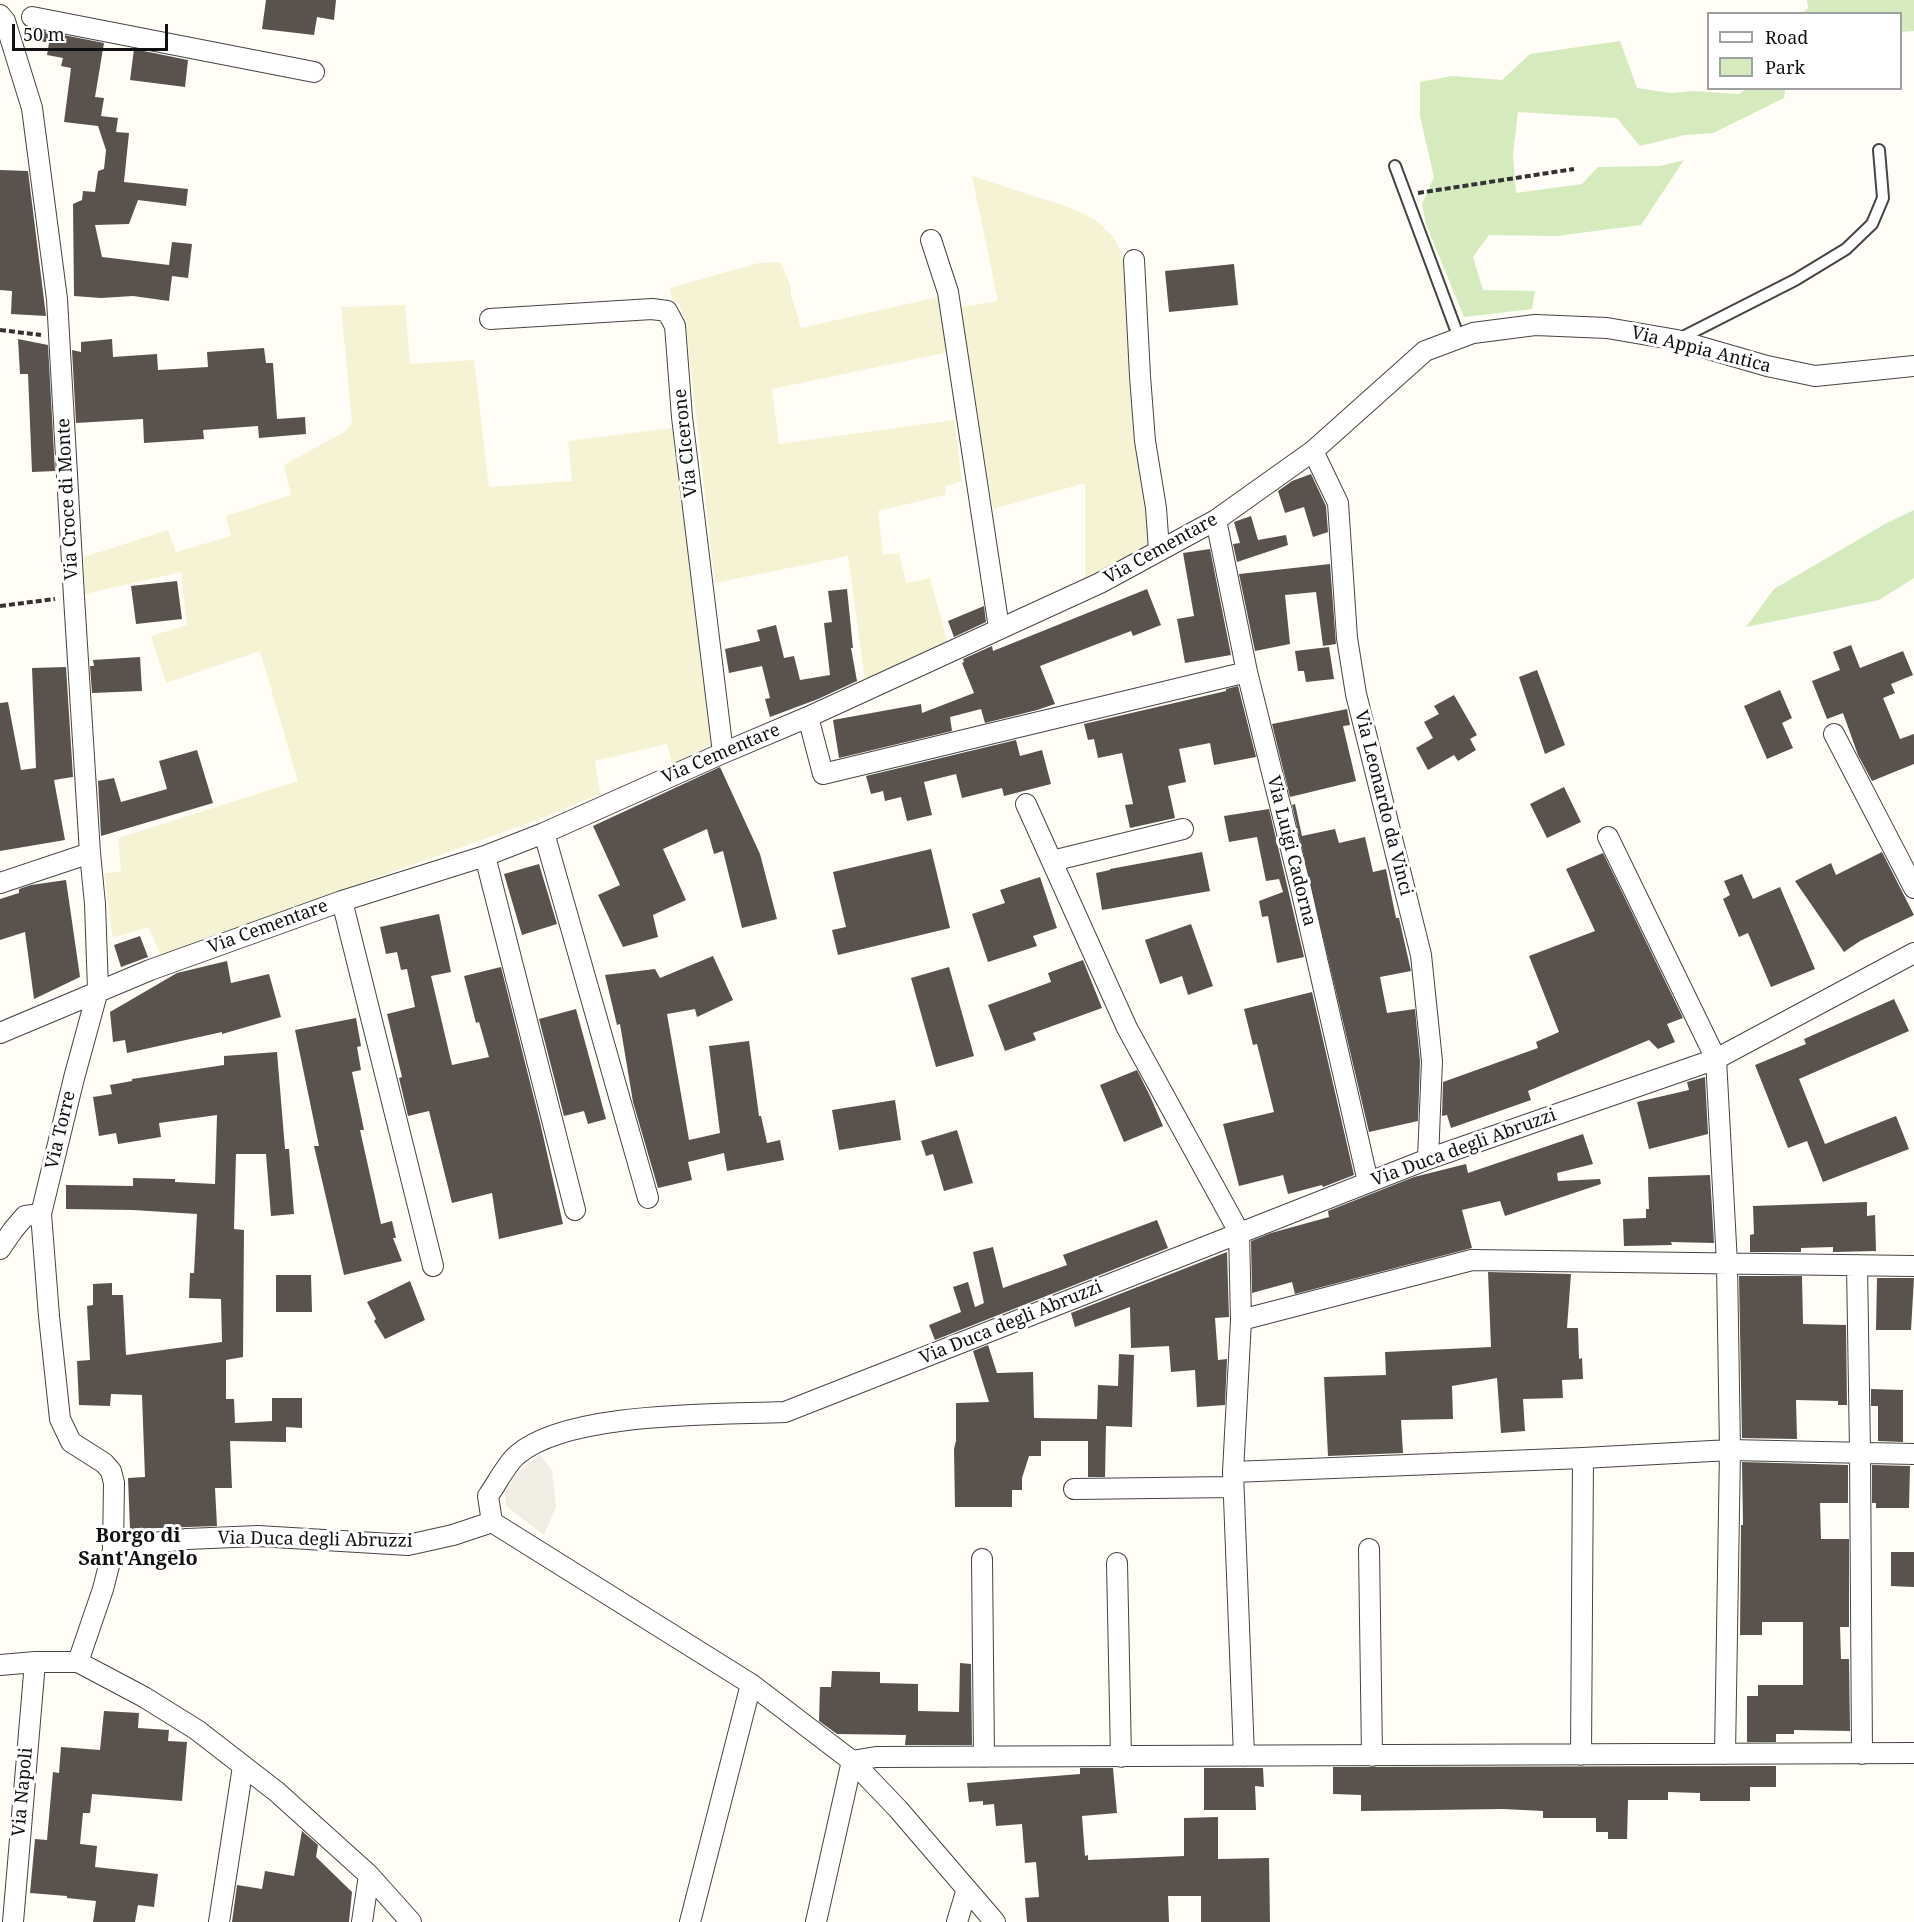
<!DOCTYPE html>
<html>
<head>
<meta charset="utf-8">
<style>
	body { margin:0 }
	#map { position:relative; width:1914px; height:1922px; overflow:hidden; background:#fffdf5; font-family:"Noto Serif",serif }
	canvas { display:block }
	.legend { position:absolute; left:1707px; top:12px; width:195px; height:78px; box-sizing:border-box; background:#fff; border:2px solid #a0a0a0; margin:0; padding:8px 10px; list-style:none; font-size:18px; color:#111 }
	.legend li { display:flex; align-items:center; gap:12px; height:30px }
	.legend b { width:30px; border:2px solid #a0a0a0 }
	.scale { position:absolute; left:12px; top:24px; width:156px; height:27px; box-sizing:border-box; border:3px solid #111; border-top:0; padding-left:8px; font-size:18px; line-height:21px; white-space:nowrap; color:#111; -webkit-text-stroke:4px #fff; paint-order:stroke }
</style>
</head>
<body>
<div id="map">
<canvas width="1914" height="1922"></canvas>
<ul class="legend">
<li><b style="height:8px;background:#fff"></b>Road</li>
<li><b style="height:16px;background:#d5ebbd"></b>Park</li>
</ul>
<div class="scale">50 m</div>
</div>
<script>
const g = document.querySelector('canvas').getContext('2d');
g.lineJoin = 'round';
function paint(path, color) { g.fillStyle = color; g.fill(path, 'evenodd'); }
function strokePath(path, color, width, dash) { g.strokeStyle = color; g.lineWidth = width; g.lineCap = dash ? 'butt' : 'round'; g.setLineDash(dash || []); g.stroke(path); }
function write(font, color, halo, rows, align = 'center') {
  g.font = font + ' "Noto Serif",serif'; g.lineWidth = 6; g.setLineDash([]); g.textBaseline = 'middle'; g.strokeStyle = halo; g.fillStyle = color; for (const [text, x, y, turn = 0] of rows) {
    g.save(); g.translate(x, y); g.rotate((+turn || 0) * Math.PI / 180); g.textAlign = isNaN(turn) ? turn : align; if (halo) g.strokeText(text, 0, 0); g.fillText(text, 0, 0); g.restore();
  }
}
const farmland = new Path2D(`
	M972 176 1071 208 1096 220 1114 238 1125 260 1152 544 1085 584V483L993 509 961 307 998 301Z
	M780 262 791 286V295L801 328 938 297 949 352 772 389 779 444 954 420 962 481 946 486 945 495 878 511 883 555 899 553 906 583 930 578 948 644 907 660 865 680 848 556 715 583 685 319 679 305 672 299 670 288 759 263Z
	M405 305 410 364 474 360 489 487 572 481 568 441 672 428 677 432 716 743 672 764 667 744 595 761 600 794 540 819 161 955 148 927 113 938 104 873 121 872 118 838 298 781 260 651 166 683 151 636 187 625 181 572 85 594 84 557 168 530 176 552 231 536 226 516 291 495 284 465 346 431 352 422 341 307Z`);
const green = new Path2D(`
	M1807 0H1914V31L1901 32 1900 14 1802 13 1808 8Z
	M1620 41 1637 88 1671 93 1693 91 1739 94 1746 89H1785L1784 98 1713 133 1685 135 1640 146 1617 118 1518 112 1513 154 1516 193 1582 184 1598 167 1660 166 1684 160 1641 225 1557 236 1489 235 1473 257 1483 290 1535 291 1532 309 1464 317 1426 224 1422 204 1434 177 1420 116V82L1452 76 1502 80 1530 54Z
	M1914 510V578L1879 600 1746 627 1774 589 1885 524Z`);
const plaza = new Path2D(`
	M540 1454 552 1471 556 1507 544 1535 506 1506 505 1492 516 1474Z`);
const building = new Path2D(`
	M266 0H336L334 20 317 17 314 35 262 29Z
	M43 31 104 43 95 97 104 98 101 116 118 118 116 132 129 133 124 182 188 189 186 206 138 200 129 224 95 225 102 257 169 265 172 242 192 244 188 278 172 276 169 301 133 296 101 298 74 296 73 204 82 200 83 191 95 192 98 171 104 169 106 150 98 126 64 122 71 68 61 66 63 58 47 55 49 43 41 41Z
	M134 49 188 60 185 87 130 80Z
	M0 170 28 171 46 316 11 314 12 291 0 290Z
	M1234 264 1238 305 1169 312 1165 271Z
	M18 339 48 345 55 471 32 472 28 374H20Z
	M112 339 113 357 157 354 158 370 208 367 207 352 264 348 266 363H273L277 419 305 417 306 434 259 438 258 426 203 430 204 439 144 443 143 419 76 423 72 350 81 352V342Z
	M1311 474 1326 506 1328 532 1313 537 1304 507 1285 513 1278 491 1292 481Z
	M1251 516 1258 540 1286 535 1288 545 1237 562 1233 544 1240 543 1234 522Z
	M1210 549 1231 655 1185 663 1177 619 1194 616 1183 553Z
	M1330 564 1336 644 1323 646 1316 592 1285 595 1290 644 1255 651 1239 574Z
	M177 581 182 619 136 624 131 586Z
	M847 589 853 648H851L857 681 818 699 770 717 765 699 770 698 762 666 729 673 725 649 760 641 757 630 776 625 784 658 794 656 800 680 830 675 824 623 832 622 828 591Z
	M1147 589 1161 625 1133 636 1131 631 1040 666 1055 704 1037 710 985 723 981 709 950 717 952 731 839 758 833 720 921 704 922 713 974 693 962 663 964 662 963 659 992 646 993 651Z
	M984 606 986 622 954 637 948 621Z
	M1851 645 1860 668 1903 651 1913 675 1891 684 1895 693 1883 698 1900 739 1914 734V764L1872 781 1858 755 1843 713 1827 719 1812 681 1840 670 1833 652Z
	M1329 647 1334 679 1306 682 1304 671H1298L1295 651Z
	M140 657 142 691 92 693 90 666H94L93 660Z
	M66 667 73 777 54 780 65 840 0 851V703L8 702 21 770 36 768 32 668Z
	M1537 670 1565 745 1545 754 1519 677Z
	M1238 686 1256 757 1214 765 1210 743 1179 749 1186 782 1168 786 1175 818 1130 828 1125 805 1133 804 1122 753 1098 758 1094 739 1088 740 1084 724 1226 691V689Z
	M1780 690 1792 718 1782 723 1793 748 1767 759 1744 706Z
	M1454 695 1477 735 1470 739 1476 750 1458 761 1454 755 1428 770 1416 748 1433 738 1424 722 1439 714 1434 706Z
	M1347 709 1350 725 1343 726 1356 781 1290 797 1272 724Z
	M1016 740 1020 756 1042 750 1051 784 1004 796 1002 788 962 798 956 774 924 782 932 815 907 821 901 797 885 801 883 791 871 794 866 776Z
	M197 750 213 803 101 836 98 781 114 778 121 802 167 789 159 761Z
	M720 767 760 854 777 919 742 928 723 851 714 854 707 829 663 849 686 900 653 915 658 937 623 947 598 895 620 885 593 826Z
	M1564 787 1581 822 1547 838 1530 804Z
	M1295 804 1302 836 1335 829 1339 843 1365 837 1373 872 1386 869 1396 918H1399L1411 971 1380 977 1387 1013 1415 1009 1420 1061 1418 1121 1369 1132 1292 805Z
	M1269 809 1304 957 1277 963 1268 916 1262 917 1259 901 1283 892 1279 879 1266 881 1257 837 1229 842 1224 816Z
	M931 849 950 928 838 955 832 930 846 927 833 872Z
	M1202 852 1210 891 1102 910 1096 873 1110 870V869Z
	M1882 852 1914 915 1860 941 1844 952 1795 881 1831 863 1836 875Z
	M1603 853 1683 1018 1667 1024 1675 1042 1658 1049 1649 1040 1528 1091 1531 1100 1451 1128 1447 1115 1442 1116 1443 1082 1538 1048 1536 1042 1559 1032 1529 956 1595 931 1566 869Z
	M539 864 557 924 522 935 504 874Z
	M1742 874 1753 899 1780 887 1815 969 1771 987 1748 933 1739 937 1723 899 1730 895 1724 881Z
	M1040 877 1057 928 1033 936 1037 946 988 962 972 914 1005 903 1000 890Z
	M66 880 80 977 34 999 25 932 0 940V899L19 893V889L31 885Z
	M439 914 451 972 431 976 452 1065 489 1057 479 1022 476 1023 464 976 501 967 540 1122 563 1224 499 1239 492 1193 452 1203 429 1111 408 1116 399 1078 402 1077 387 1014 415 1007 407 969 401 970 397 952 386 954 380 927Z
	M1191 924 1213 986 1188 995 1182 976 1160 984 1145 940Z
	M140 936 148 957 121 967 114 945Z
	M713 956 733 1000 697 1017 695 1009 667 1014 689 1140 720 1133 709 1046 749 1041 759 1116H761L767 1143 780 1140 784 1160 727 1171 724 1153 688 1162 692 1180 658 1188 633 1102 620 1024 617 1025 605 975 655 969 660 978Z
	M1083 960 1102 1008 1033 1033 1036 1040 1005 1051 988 1005 1051 982 1048 973Z
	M227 961 231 983 269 974 281 1017 222 1034V1032L127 1053 125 1040 113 1042 110 1012 177 973Z
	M949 967 974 1056 936 1067 911 978Z
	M1312 992 1354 1175 1323 1187 1322 1185 1288 1194 1283 1175 1239 1186 1223 1124 1274 1112 1257 1044 1253 1045 1244 1009Z
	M1894 999 1909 1031 1799 1079 1825 1144 1896 1116 1909 1149 1823 1182 1807 1141 1788 1148 1755 1065 1806 1044 1804 1039Z
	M576 1009 606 1119 588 1124 584 1111 564 1116 539 1019Z
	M356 1018 361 1046 357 1047 361 1070 352 1072 364 1130H360L381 1224 392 1221 396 1238H393L402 1261 344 1275 314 1146H319L295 1030Z
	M277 1052 285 1149H289L294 1214 271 1216 266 1154H236L234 1229 244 1230 243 1357 226 1360V1399H234L235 1423 272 1421V1398H302V1428L286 1427V1442L230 1441 232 1488H215L217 1526 130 1529 128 1478 145 1477 142 1395 111 1394 110 1406 79 1405 77 1361 90 1360 87 1306 93 1305V1284L112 1283V1295H123L126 1355 222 1342 221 1299 189 1298 190 1273H194L197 1214 133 1210 66 1209V1185L133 1186V1178L175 1179V1182L215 1184 217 1115 159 1123 161 1137 118 1144 116 1133 99 1136 93 1097 112 1094 110 1085 132 1081V1079L224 1065V1056Z
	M1137 1070 1150 1096 1163 1126 1124 1142 1100 1085Z
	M1705 1077 1708 1134 1649 1149 1637 1102 1689 1090 1687 1082Z
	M895 1100 901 1140 839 1150 832 1110Z
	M957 1130 973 1183 944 1191 933 1154 926 1156 921 1141Z
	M1583 1134 1593 1164 1557 1173 1558 1181 1600 1179 1601 1184 1505 1216 1500 1201 1462 1210 1472 1248 1295 1294 1292 1282 1252 1293 1251 1241 1271 1233 1329 1217 1328 1211 1414 1177 1466 1164 1468 1173Z
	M1710 1175 1714 1243 1671 1242 1672 1245 1624 1246 1623 1219 1646 1218V1209H1649L1648 1177Z
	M1867 1202V1216L1875 1215 1876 1251 1833 1252V1247L1801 1248V1252H1750V1235L1754 1234 1753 1206Z
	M1157 1220 1168 1248 935 1340 929 1325 961 1312 953 1287 968 1282 975 1307 984 1303 973 1252 993 1247 1003 1288 1067 1265 1063 1255Z
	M1227 1252 1229 1317 1215 1318 1218 1360 1227 1359 1225 1405 1197 1407 1195 1370 1171 1372 1169 1346 1131 1348 1130 1307 1075 1327 1071 1313Z
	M1488 1272 1571 1274 1567 1328H1578L1579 1359 1582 1358 1583 1379 1562 1380 1563 1398 1523 1399 1525 1431 1501 1433 1497 1378 1452 1386 1453 1419 1401 1420 1403 1453 1328 1456 1324 1377 1386 1375 1385 1352 1491 1347Z
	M276 1275H311L312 1312H276Z
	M1739 1276H1802L1803 1324 1846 1325 1847 1405H1838V1401L1796 1400 1797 1439 1742 1438Z
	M1877 1278H1914L1911 1330H1876Z
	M410 1281 425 1320 385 1339 374 1321 376 1319 367 1302Z
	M988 1345 997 1373 1033 1372 1034 1418 1097 1419 1098 1385 1118 1386 1119 1354 1134 1355 1132 1427 1106 1426 1105 1477H1088V1441H1041V1456H1029L1022 1478V1490H1012V1507H955L954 1449 956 1441V1403L989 1402 973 1351Z
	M1871 1389 1903 1390V1442L1878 1441V1406H1871Z
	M1742 1462 1848 1465V1503H1820L1821 1539H1849V1627H1840L1841 1659H1849L1850 1731 1794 1730V1734H1776V1742H1747V1696H1758V1685H1803V1622H1762V1635H1740L1741 1525H1743Z
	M1872 1465 1910 1466 1909 1508H1876V1503H1872Z
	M1891 1552H1914V1587L1891 1586Z
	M960 1663 971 1664 972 1745H905L906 1735 837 1734 819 1721 820 1687H831L832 1671 880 1672V1683L918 1684V1711L959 1712Z
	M104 1711 139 1713 138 1728 169 1730 168 1741 187 1742 182 1801 92 1794 90 1813H83L80 1844 97 1846 95 1867 158 1874 154 1907 138 1905 135 1922H93L96 1901 67 1898V1896L30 1893 35 1839 47 1840 53 1772 59 1773 61 1747 100 1750Z
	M1776 1766V1787H1750V1801H1700V1793L1668 1792V1800H1628L1627 1839H1608V1832H1596V1818H1543V1811L1503 1809 1361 1811V1795L1333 1794V1767Z
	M1080 1768H1113L1117 1813 1082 1816 1085 1856 1088 1855V1860L1184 1856V1818L1218 1817V1859L1269 1858 1270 1922H1201V1896H1168L1169 1922H1027L1025 1898 1039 1897 1036 1862 1025 1863 1022 1824 996 1826 994 1804 983 1805V1801L969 1802 967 1783 1080 1774Z
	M1204 1768H1263L1264 1787 1255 1786 1256 1810H1204Z
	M302 1831 318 1845 316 1857 352 1892 349 1922H232L237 1885 262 1889 265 1871 294 1876Z`);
const path = new Path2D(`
	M1418 193 1574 169
	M0 330 41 335
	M0 606 55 599`);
const lane = new Path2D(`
	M1395 166 1459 338
	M1677 340 1795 280 1846 249 1872 224 1883 198 1879 150`);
const street = new Path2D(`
	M0 15 5 21 32 108 57 299 74 597 90 853 95 904 98 990 74 1078 41 1214 49 1316 60 1419 71 1442 104 1463 111 1471 114 1483 113 1550 103 1589 78 1662
	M32 17 314 72
	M931 240 948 292 999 628
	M1134 260 1140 376 1145 441 1156 508 1159 550
	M490 319 652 309 667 311 675 326 682 417 723 753
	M1313 451 1338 503 1347 638 1356 694 1421 955 1432 1061 1428 1159
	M1216 520 1247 672 1301 889 1368 1182
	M808 717 823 774 1247 672
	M1834 734 1914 888
	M1026 804 1127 1028 1239 1232 1241 1320 1233 1472 1244 1756
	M544 833 648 1198
	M1608 837 1716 1059 1727 1263 1730 1450 1725 1754
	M485 856 575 1210
	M1052 861 1183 829
	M0 883 90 853
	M342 901 433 1266
	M0 1033 150 970 342 901 485 856 544 833 723 753 808 717 1100 583 1216 520 1313 451 1425 351 1473 333 1535 325 1607 328 1677 340 1767 366 1815 376 1914 366
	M0 1249 13 1230 25 1216 41 1214
	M1857 1265 1860 1452 1862 1754
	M1241 1320 1472 1260 1914 1266
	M1233 1472 1583 1458 1730 1450 1914 1454
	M1074 1489 1233 1487
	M492 1522 751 1684 852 1761 898 1809 995 1922
	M1369 1549 1372 1756
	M113 1550 128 1546 187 1539 258 1536 408 1545 453 1535 492 1522 488 1496C496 1485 507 1463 517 1455 567 1411 718 1415 785 1412L1428 1159 1716 1059 1914 953
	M982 1559 984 1757
	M1117 1563 1121 1757
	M0 1665 35 1662H78L144 1697 197 1730 277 1792 369 1875 411 1922
	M1581 1755 1583 1458
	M13 1922 35 1662
	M219 1922 243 1766
	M362 1922 369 1875
	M690 1922 751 1684
	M816 1922 852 1761 876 1757 1914 1753
	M957 1922 967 1889`);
const streetNames = [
	["Via Appia Antica",1701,350,14],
	["Via CIcerone",686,443,-96],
	["Via Croce di Monte",68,499,-93],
	["Via Cementare",1161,549,-29],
	["Via Cementare",721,754,-23],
	["Via Leonardo da Vinci",1383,803,76],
	["Via Luigi Cadorna",1291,851,76],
	["Via Cementare",268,927,-20],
	["Via Torre",61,1130,-77],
	["Via Duca degli Abruzzi",1464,1148,-20],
	["Via Duca degli Abruzzi",1011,1323,-22],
	["Via Duca degli Abruzzi",315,1540,1],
	["Via Napoli",23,1792,-85]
];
const neighbourhoodNames = [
	["Borgo di",138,1536],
	["Sant'Angelo",138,1559]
];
paint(farmland, '#f6f3d4');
paint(green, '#d5ebbd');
paint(plaza, '#f1ede2');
paint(building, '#5a524d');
strokePath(lane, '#444', 14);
strokePath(street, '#444', 22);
strokePath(path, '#333', 4, [6, 3]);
strokePath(lane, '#fff', 10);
strokePath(street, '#fff', 20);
write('18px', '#111', '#fff', streetNames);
write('bold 20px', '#111', '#fff', neighbourhoodNames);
</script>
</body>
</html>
